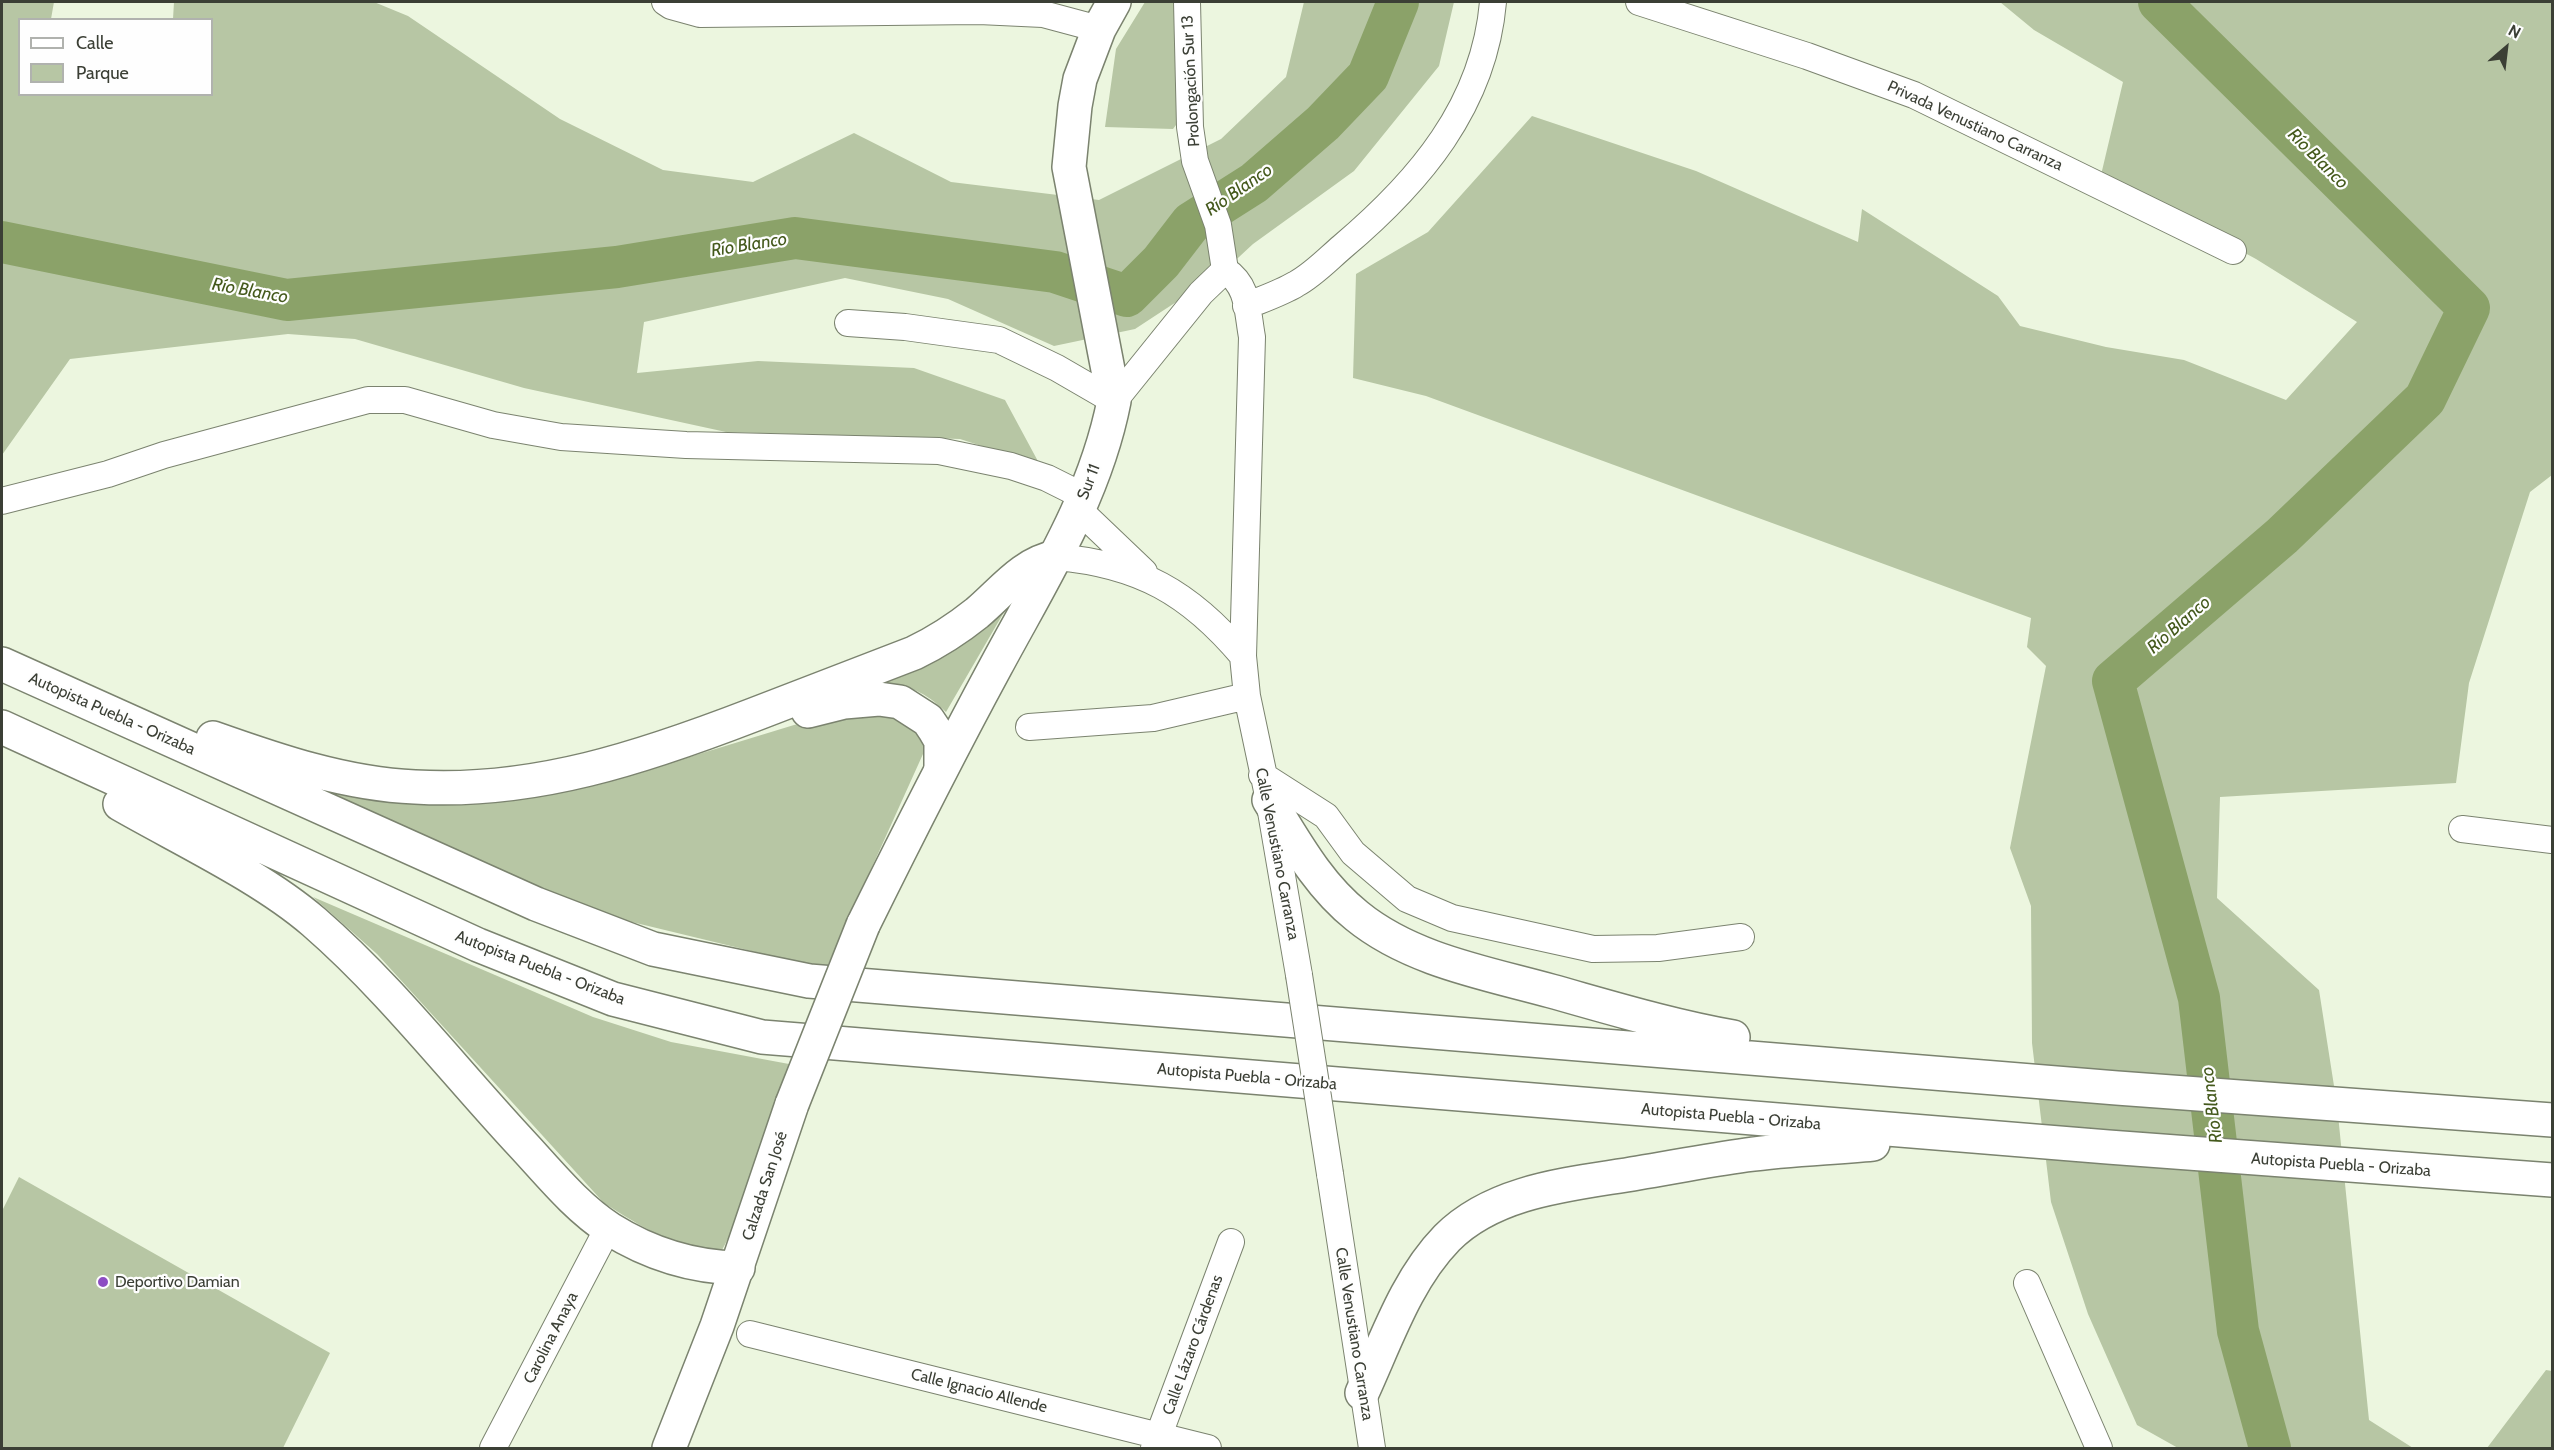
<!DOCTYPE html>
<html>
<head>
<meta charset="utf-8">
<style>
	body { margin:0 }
	#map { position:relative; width:2554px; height:1450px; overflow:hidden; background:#ecf6df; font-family:Cabin,sans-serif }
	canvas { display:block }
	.frame { position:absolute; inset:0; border:3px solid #3b3f35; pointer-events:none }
	.legend { position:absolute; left:18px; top:18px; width:195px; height:78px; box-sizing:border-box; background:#fefefe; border:2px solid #b0b2ae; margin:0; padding:8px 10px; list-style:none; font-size:18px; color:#3b3f35 }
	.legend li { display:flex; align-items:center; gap:12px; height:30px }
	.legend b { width:30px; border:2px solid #b0b2ae }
	.north { position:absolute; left:2476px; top:18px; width:60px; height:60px; -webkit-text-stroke:4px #fefefe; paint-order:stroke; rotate:28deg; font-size:16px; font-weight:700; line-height:24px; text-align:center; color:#3b3f35 }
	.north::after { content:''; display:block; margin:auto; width:21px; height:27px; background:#3b3f35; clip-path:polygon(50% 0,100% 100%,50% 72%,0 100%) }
</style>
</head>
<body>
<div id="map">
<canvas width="2554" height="1450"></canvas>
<div class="frame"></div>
<ul class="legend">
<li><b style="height:8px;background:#fff"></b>Calle</li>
<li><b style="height:16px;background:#b7c6a4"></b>Parque</li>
</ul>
<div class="north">N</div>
</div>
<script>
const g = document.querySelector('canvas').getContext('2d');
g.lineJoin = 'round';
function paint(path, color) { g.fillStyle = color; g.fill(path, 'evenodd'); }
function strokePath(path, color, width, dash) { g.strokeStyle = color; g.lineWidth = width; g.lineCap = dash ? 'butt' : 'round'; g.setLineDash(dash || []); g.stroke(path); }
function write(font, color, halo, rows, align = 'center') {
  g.font = font + ' Cabin,sans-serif'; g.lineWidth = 4.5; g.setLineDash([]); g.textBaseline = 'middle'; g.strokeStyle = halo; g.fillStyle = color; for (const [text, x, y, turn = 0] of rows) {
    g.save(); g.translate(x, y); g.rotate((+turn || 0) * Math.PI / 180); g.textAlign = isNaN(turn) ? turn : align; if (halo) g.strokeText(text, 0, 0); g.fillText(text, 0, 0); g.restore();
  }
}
const green = new Path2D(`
	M2 2H54L51 19 20 20V94H212V20L173 19 174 2H374L408 16 560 119 663 170 753 182 854 133 951 182 1099 200 1221 139 1286 77 1304 2H1454L1439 66 1354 171 1253 244 1225 270 1135 329 1054 346 948 299 845 278 644 322 637 373 758 361 914 368 1005 400 1040 465 960 439 726 432 524 388 355 339 288 334 70 359 2 455Z
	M1145 2H1178L1185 113 1173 129 1105 127 1116 49Z
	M2000 2H2552V475L2530 492 2469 683 2456 783 2220 797 2217 898 2319 990 2337 1105 2369 1420 2413 1448H2178L2137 1425 2088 1314 2051 1202 2032 1043 2031 906 2010 848 2046 666 2027 647 2031 618 1426 396 1353 378 1356 274 1428 232 1532 116 1696 171 1858 242 1862 209 1998 296 2020 326 2106 347 2184 360 2286 400 2357 322 2256 259 2101 175 2123 82 2034 30Z
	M1018 588 946 712C914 682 899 684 857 688Z
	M866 708 897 712 925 736 923 754 826 969 607 916 295 780 533 795 614 780 794 725Z
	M313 897 593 1017 671 1042 789 1064 732 1231 722 1250C679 1251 640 1226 604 1203L377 954Z
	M19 1177 330 1353 283 1448H2V1211Z
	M2546 1370 2552 1371V1448H2487Z`);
const river = new Path2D(`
	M2159 2 2469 308 2425 399 2282 536 2113 681 2199 998 2238 1331 2270 1448
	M2 242 287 300 617 267 795 238 1055 272 1127 296 1161 262 1191 223 1254 183 1323 123 1368 76 1398 2`);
const minor = new Path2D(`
	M665 2 671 6 700 14 979 11 1043 14 1099 29
	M1187 2 1190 127 1195 161 1218 225 1225 270
	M1639 2 1807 56 1914 95 2233 251
	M1225 270C1249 286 1247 310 1252 337L1243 656 1247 696 1269 800 1299 975
	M1246 306C1263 299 1281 293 1296 284 1313 275 1328 259 1342 247 1419 182 1484 106 1493 2
	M848 323 905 327 999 340 1057 368 1114 401 1201 293 1225 270
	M2 501 108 474 164 455 368 400H405L493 425 561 437 686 445 939 451 1011 466 1047 478 1085 497
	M1079 510 1144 572
	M1056 557C1139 564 1190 593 1243 656
	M1029 727 1153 718 1247 696
	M1262 775 1326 816 1353 853 1407 899 1452 918 1593 949 1658 948 1741 937
	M2462 829 2552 840
	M1330 1174 1372 1448
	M2027 1283 2099 1448
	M750 1334 1208 1448
	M493 1448 608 1228
	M1154 1448 1231 1242`);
const major = new Path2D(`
	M863 925C906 838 950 751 996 666 1042 580 1095 498 1114 401L1069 167 1075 106 1080 79 1099 29 1114 2
	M669 1448 717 1326 792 1104`);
const highway = new Path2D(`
	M2 664 536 904 653 949 809 981 2117 1088 2552 1120
	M808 711 844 702 879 699 900 702 928 720 934 729 941 741V768
	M2 727 478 945 613 999 762 1037 2108 1147 2552 1180
	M213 738C278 761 345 784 415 787 534 794 644 757 753 715 807 694 860 674 914 653 937 642 957 629 977 613 1003 591 1022 564 1056 557
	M1269 800C1295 842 1318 885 1357 916 1411 960 1486 973 1551 991 1612 1008 1671 1026 1733 1037
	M120 804C181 839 262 877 314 922 390 988 453 1070 522 1144 549 1173 576 1207 610 1229 650 1254 691 1267 738 1268
	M1362 1393C1386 1341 1406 1280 1447 1238 1496 1189 1574 1184 1638 1173 1674 1167 1710 1160 1746 1155 1788 1149 1831 1148 1873 1144`);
const minorBridge = new Path2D(`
	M1299 975 1330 1174`);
const majorBridge = new Path2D(`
	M792 1104 863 925`);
const markers = [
	[103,1282,6,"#8d4dc3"]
];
const streetNames = [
	["Prolongación Sur 13",1191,81,-93],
	["Privada Venustiano Carranza",1975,126,25],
	["Sur 11",1089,482,-69],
	["Autopista Puebla - Orizaba",112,714,24],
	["Calle Venustiano Carranza",1277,854,79],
	["Autopista Puebla - Orizaba",540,968,21],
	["Autopista Puebla - Orizaba",1247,1077,5],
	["Autopista Puebla - Orizaba",1731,1117,5],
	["Autopista Puebla - Orizaba",2341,1165,4],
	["Calzada San José",765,1186,-72],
	["Calle Venustiano Carranza",1354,1334,81],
	["Carolina Anaya",551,1338,-63],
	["Calle Lázaro Cárdenas",1193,1345,-70],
	["Calle Ignacio Allende",979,1391,14]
];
const poiNames = [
	["Deportivo Damian",115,1282]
];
const waterNames = [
	["Río Blanco",2318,159,45],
	["Río Blanco",1239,190,-35],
	["Río Blanco",749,245,-9],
	["Río Blanco",250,291,10],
	["Río Blanco",2179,625,-41],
	["Río Blanco",2212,1105,-97]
];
paint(green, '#b7c6a4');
strokePath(river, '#8ba269', 42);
strokePath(minor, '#7b836f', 28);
strokePath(major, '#7b836f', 36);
strokePath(highway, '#7b836f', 36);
strokePath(minor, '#fff', 26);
strokePath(major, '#fff', 33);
strokePath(highway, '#fff', 33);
strokePath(minorBridge, '#7b836f', 28, []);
strokePath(majorBridge, '#7b836f', 36, []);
strokePath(minorBridge, '#fff', 26);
strokePath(majorBridge, '#fff', 33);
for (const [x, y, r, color] of markers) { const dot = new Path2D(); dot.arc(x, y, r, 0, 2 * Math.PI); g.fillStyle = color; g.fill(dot); strokePath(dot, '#fefefe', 2); }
write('16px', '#3b3f35', '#fefefe', streetNames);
write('16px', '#3b3f35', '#fefefe', poiNames, 'left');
write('italic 18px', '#44591c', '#fefefe', waterNames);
</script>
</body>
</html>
